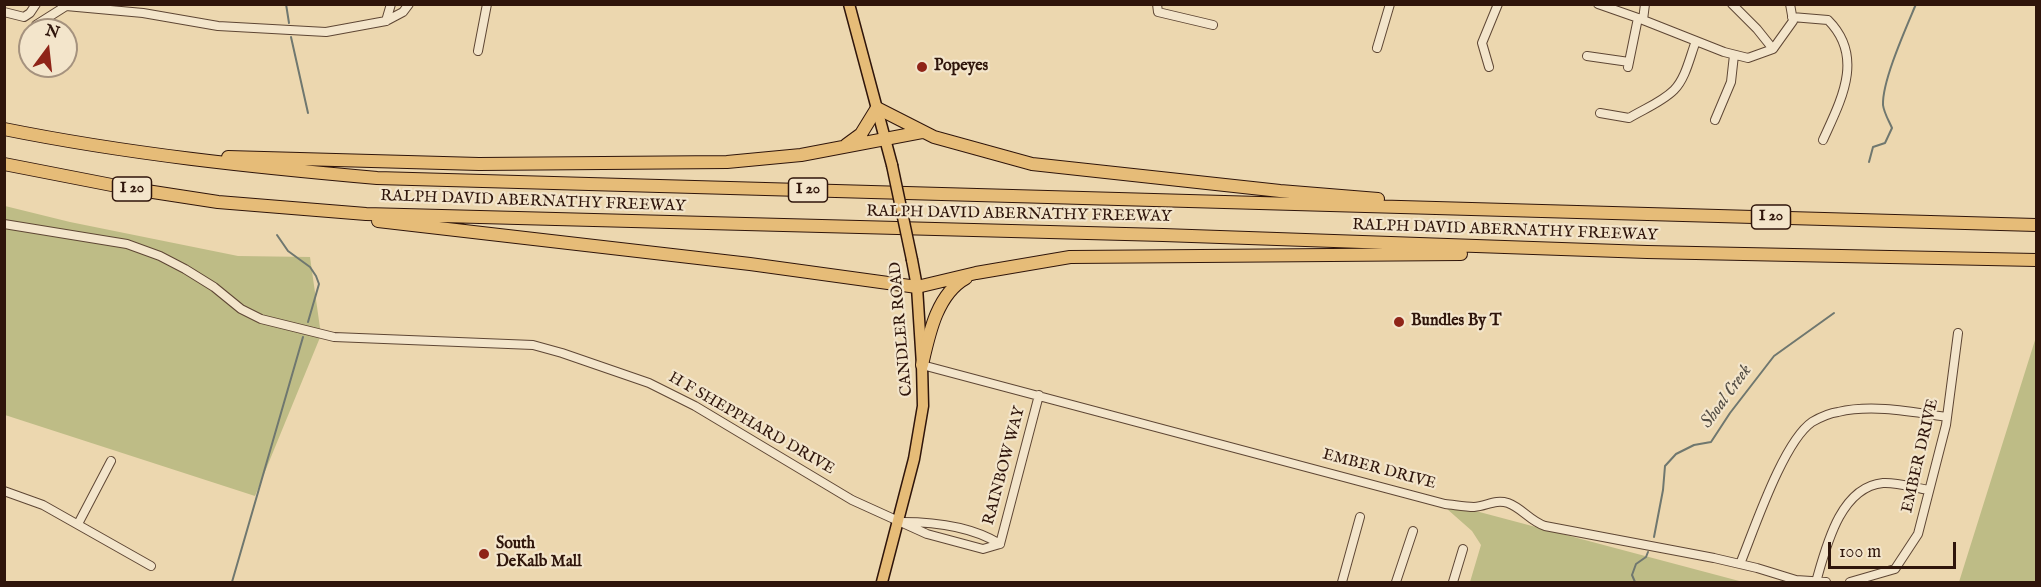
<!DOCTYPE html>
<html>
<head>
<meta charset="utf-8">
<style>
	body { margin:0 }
	#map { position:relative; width:2041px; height:587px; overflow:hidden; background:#ecd7af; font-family:"IM FELL English",serif }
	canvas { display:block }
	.frame { position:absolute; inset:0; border:6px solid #2f150b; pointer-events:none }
	.north { position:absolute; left:18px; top:18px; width:60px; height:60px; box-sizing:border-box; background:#f3e5cb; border:2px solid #a5927e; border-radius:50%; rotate:15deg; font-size:16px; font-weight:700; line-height:24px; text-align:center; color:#2f150b }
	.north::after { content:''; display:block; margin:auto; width:21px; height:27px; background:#8f2418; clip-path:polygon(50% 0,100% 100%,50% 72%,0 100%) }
	.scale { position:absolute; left:1828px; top:542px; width:128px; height:27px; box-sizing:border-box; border:3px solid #2f150b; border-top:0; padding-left:8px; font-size:18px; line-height:21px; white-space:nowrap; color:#2f150b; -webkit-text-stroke:4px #f3e5cb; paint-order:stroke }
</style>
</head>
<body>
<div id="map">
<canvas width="2041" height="587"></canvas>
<div class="frame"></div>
<div class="north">N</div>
<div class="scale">100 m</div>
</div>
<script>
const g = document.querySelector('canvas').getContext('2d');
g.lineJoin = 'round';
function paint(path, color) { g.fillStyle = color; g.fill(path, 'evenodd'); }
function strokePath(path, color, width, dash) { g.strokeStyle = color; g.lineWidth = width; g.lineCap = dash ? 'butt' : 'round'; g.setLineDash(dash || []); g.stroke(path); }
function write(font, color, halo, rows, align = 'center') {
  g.font = font + ' "IM FELL English",serif'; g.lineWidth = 4.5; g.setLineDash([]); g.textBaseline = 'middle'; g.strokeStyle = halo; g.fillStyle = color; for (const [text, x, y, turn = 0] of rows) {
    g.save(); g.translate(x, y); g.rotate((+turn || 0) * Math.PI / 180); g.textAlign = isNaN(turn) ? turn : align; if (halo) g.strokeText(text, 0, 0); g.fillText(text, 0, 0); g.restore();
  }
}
const green = new Path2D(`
	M5 206 70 222 238 256 310 257 321 335 255 496 5 415Z
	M2036 337V582H1959Z
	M1438 501 1743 582H1470L1481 545 1472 531Z`);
const stream = new Path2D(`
	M286 4 289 23
	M291 37 308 113
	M1869 162 1873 147 1885 143 1892 128C1889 121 1884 113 1883 105 1882 81 1906 28 1916 4
	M277 235 288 251 310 267 316 276 319 284 308 322
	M1654 537 1663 490 1665 466 1676 454 1694 445 1711 442 1730 413 1774 356 1834 313
	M232 582 303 337
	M1635 582 1632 575 1636 564 1646 557 1648 552`);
const minor = new Path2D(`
	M1157 4 1158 12 1213 25
	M1598 4 1638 18 1724 52 1748 58 1773 49 1793 21 1790 4
	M1732 4 1757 29 1773 49
	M4 12 24 17 30 13 36 4
	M1792 17 1828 20C1865 57 1841 100 1823 140
	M1643 20 1645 4
	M386 21 391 4
	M36 25 66 6 143 13 218 26 326 32 386 21 403 12 409 4
	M1377 48 1390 4
	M478 51 487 4
	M1587 56 1629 62
	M1489 67 1482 43 1498 4
	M1628 67 1638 18
	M1600 113 1629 118C1644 109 1662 102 1674 90 1686 78 1690 56 1696 41
	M1715 120 1731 82 1734 55
	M4 224 127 244 160 256 185 269 214 287 241 309 261 319 334 337 533 345 562 353 649 383 695 406 852 500 927 534 983 549 1000 544
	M922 365 1445 504C1455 505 1465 507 1474 507 1487 506 1495 499 1508 503 1522 508 1530 521 1545 526L1714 558 1757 568 1796 580 1826 582
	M4 491 43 505 151 566
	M902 522C936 522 971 526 1000 544
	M78 524 111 461
	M1000 544 1039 395
	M1740 564C1754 530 1783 442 1812 422 1819 418 1830 413 1838 412 1873 404 1912 412 1947 417
	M1342 582 1360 517
	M1396 582 1413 531
	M1453 582 1463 549
	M1816 582C1826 547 1840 487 1883 483 1897 482 1915 488 1929 490
	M1850 582 1895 569 1918 534 1946 425 1958 333`);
const major = new Path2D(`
	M849 4 892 165
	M882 582 914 459 923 406 922 365 917 287 912 260`);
const highway = new Path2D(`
	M4 129C128 154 252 167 377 178L2036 225
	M846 145 861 134 877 108 934 137 1032 164 1280 191 1378 199
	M228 157 479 164 727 162 801 155 922 132
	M4 164 127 188 218 202 366 214 1163 235 1647 252 2036 260
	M378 221 750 264 917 287 976 273 1070 257 1461 254
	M922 365C929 334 937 294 966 278`);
const majorBridge = new Path2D(`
	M892 165 912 260`);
const markers = [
	[922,67,6,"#8f2418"],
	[1399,322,6,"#8f2418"],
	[484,554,6,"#8f2418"]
];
const shields = [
	[132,189,39],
	[808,190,39],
	[1771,217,39]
];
const shieldNames = [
	["I 20",132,189],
	["I 20",808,190],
	["I 20",1771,217]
];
const poiNames = [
	["Popeyes",934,67],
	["Bundles By T",1411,322],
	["South",496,545],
	["DeKalb Mall",496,563]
];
const streetNames = [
	["RALPH DAVID ABERNATHY FREEWAY",533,202,2],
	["RALPH DAVID ABERNATHY FREEWAY",1019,215,1],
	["RALPH DAVID ABERNATHY FREEWAY",1505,231,2],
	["CANDLER ROAD",902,329,-95],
	["H F SHEPPHARD DRIVE",751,424,30],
	["EMBER DRIVE",1921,456,-77],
	["RAINBOW WAY",1005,466,-75],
	["EMBER DRIVE",1379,470,15]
];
const waterNames = [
	["Shoal Creek",1727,397,-54]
];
paint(green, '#bebc86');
strokePath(stream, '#6f776f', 2);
strokePath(minor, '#5e4634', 10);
strokePath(major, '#2f150b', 13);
strokePath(highway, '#2f150b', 14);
strokePath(minor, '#f3e5cb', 8);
strokePath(major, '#e6bc78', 10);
strokePath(highway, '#e6bc78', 12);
strokePath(majorBridge, '#2f150b', 13, []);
strokePath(majorBridge, '#e6bc78', 10);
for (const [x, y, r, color] of markers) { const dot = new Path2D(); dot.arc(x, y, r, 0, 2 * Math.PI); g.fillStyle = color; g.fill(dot); strokePath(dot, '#f3e5cb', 2); }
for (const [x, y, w] of shields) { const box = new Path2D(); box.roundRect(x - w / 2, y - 12, w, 24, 4.5); g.fillStyle = '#f3e5cb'; g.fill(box); strokePath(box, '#2f150b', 1.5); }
write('bold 15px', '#2f150b', null, shieldNames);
write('bold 16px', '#2f150b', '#f3e5cb', poiNames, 'left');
write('16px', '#2f150b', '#f3e5cb', streetNames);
write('italic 18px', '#544e45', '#f3e5cb', waterNames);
</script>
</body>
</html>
